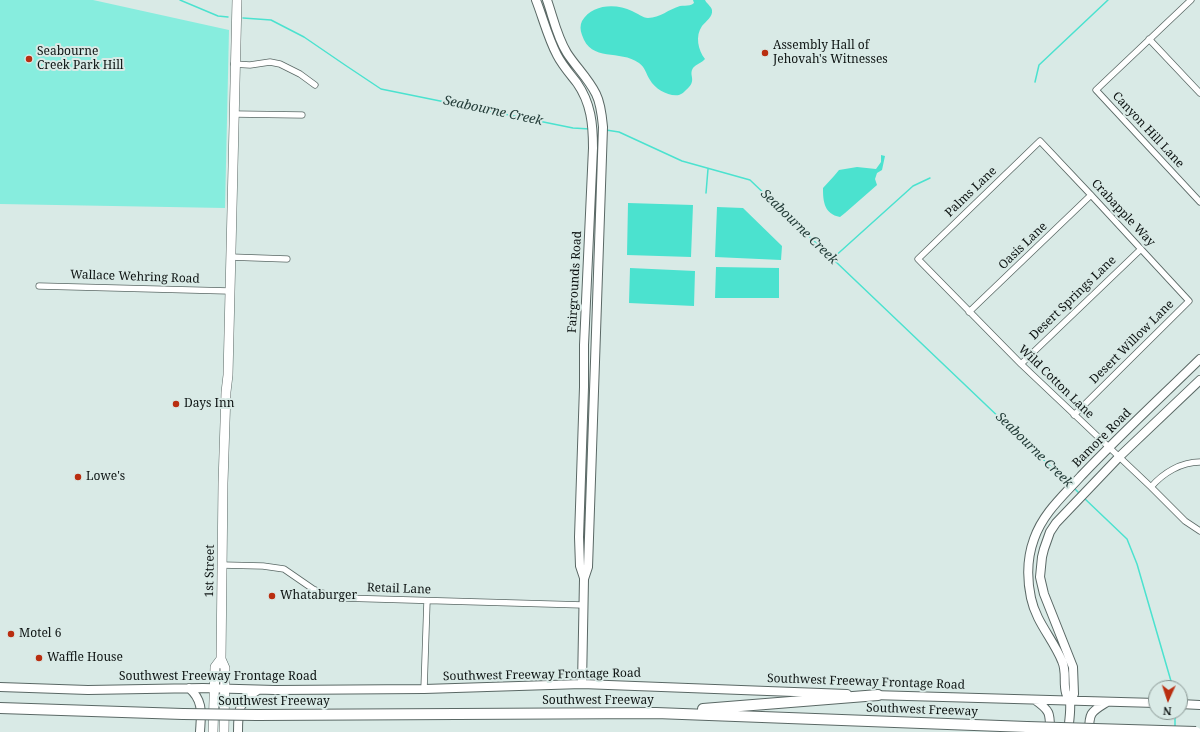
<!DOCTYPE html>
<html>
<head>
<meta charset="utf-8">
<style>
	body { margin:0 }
	#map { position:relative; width:1200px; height:732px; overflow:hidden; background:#d9eae6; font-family:"Noto Serif",serif }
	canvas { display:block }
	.north { position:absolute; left:1148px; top:680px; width:40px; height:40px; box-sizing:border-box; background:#d9eae6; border:1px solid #879491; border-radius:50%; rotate:183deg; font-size:11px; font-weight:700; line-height:16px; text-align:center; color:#0d1312 }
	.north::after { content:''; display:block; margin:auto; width:14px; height:18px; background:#b92e10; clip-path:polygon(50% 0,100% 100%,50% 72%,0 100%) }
</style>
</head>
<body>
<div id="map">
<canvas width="1200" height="732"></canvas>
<div class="north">N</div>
</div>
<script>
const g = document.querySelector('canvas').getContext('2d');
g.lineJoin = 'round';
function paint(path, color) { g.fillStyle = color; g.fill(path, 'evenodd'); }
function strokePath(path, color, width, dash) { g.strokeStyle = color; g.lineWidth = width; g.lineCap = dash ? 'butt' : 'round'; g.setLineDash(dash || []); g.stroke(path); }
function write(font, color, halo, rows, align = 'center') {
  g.font = font + ' "Noto Serif",serif'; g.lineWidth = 4; g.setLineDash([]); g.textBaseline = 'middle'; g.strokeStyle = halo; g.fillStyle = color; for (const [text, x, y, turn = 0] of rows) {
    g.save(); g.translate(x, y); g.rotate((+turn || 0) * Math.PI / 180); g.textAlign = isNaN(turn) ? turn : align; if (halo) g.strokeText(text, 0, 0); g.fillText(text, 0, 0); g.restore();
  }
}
const green = new Path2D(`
	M0 0H93L229 30 225 208 0 204Z`);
const water = new Path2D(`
	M693 0H705C707 4 711 6 712 10 713 17 706 21 702 26 695 36 698 50 705 59 702 63 696 64 693 68 688 76 698 80 686 90 684 92 682 94 679 95 669 97 655 89 650 80 646 74 645 67 639 63 620 49 591 63 582 35 580 30 580 25 582 21 592 4 616 3 632 11 637 13 643 18 648 18 660 18 669 9 680 6 685 5 690 7 694 3Z
	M881 155 885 156 882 170 877 173 875 179 877 185 845 213 840 217C824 214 823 201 823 188L834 176 839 170 857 167 876 169 881 162Z
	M628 203 693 205 691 257 627 255Z
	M717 207 743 208 782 246 781 260 715 257Z
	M716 267 779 268V298H715Z
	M630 268 695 271 694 306 629 303Z`);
const stream = new Path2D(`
	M180 0 218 16 228 17
	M243 18 271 20 304 37 345 65 381 89 573 128 590 129
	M1035 82 1039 65 1108 0
	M606 130 619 132 682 161 750 180 1069 484
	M706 193 708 169
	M832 259 913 186 930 178
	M1074 488 1080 494
	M1084 498 1127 539 1137 564 1173 688
	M1175 728V712`);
const street = new Path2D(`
	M1191 0 1096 90 1200 202
	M1149 39 1200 93
	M234 64 250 65 270 62 280 64 300 74 315 85
	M234 114 302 115
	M230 257 287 259
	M39 286 229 291
	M969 312 1091 195
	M1021 364 1141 249
	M1074 415 1189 301 1091 195 1040 141 918 259 1021 364 1151 487 1185 521 1200 531
	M1151 487C1163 473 1181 462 1200 462
	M222 565 263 566 284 569 313 589 322 593 342 598 583 605
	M424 689 427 601`);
const secondary = new Path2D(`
	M536 0C543 18 548 38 557 55 562 65 570 74 577 83 591 103 593 124 593 148L584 345V387L579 537 580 566 584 578
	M547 0C553 17 557 37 567 53 576 67 588 78 596 94 601 104 602 116 603 127L588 567 584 579 582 684
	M0 687 88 690 203 688 275 690 424 689 582 684 847 694
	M189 688C204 701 201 714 200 732
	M872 695 1156 703
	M1035 700C1051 711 1050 714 1050 732
	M1070 700 1074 694 1073 667 1044 594 1040 577 1042 557 1044 549 1050 532 1056 523 1119 457 1200 380
	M1180 704 1200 705
	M238 732C238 710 238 702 258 690
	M1068 732C1069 722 1071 711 1070 702 1069 699 1067 696 1066 693 1063 682 1067 672 1062 661 1053 639 1036 622 1031 598 1027 579 1027 558 1034 539 1043 513 1063 496 1081 476 1119 436 1160 398 1200 359
	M1089 732C1089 712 1091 712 1107 702`);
const primary = new Path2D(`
	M213 732 215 667 221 659
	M224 732 225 668 221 659 223 483 226 392 228 375 237 0`);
const highway = new Path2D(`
	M0 708 183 714
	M703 709 878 695
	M257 715 656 713 1027 727`);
const highwayBridge = new Path2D(`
	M183 714 257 715
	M1027 727 1196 732`);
const markers = [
	[765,53,4,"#b92e10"],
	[29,59,4,"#b92e10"],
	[176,404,4,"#b92e10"],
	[78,477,4,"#b92e10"],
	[272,596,4,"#b92e10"],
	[11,634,4,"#b92e10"],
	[39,658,4,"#b92e10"]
];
const poiNames = [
	["Assembly Hall of",773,46],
	["Jehovah's Witnesses",773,60],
	["Seabourne",37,52],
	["Creek Park Hill",37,66],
	["Days Inn",184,404],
	["Lowe's",86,477],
	["Whataburger",280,596],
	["Motel 6",19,634],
	["Waffle House",47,658]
];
const streetNames = [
	["Canyon Hill Lane",1148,130,47],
	["Palms Lane",971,192,-44],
	["Crabapple Way",1123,213,47],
	["Oasis Lane",1023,246,-44],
	["Wallace Wehring Road",135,277,2],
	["Fairgrounds Road",575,282,-87],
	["Desert Springs Lane",1073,298,-44],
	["Desert Willow Lane",1132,342,-45],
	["Wild Cotton Lane",1056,382,44],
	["Bamore Road",1102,438,-45],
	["1st Street",210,571,-89],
	["Retail Lane",399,589,2],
	["Southwest Freeway Frontage Road",542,675,-1],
	["Southwest Freeway Frontage Road",218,677],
	["Southwest Freeway Frontage Road",866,682,2],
	["Southwest Freeway",598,701],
	["Southwest Freeway",274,702],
	["Southwest Freeway",922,710,2]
];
const waterNames = [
	["Seabourne Creek",493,111,12],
	["Seabourne Creek",799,227,44],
	["Seabourne Creek",1034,450,44]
];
paint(green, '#87edde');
paint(water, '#4be2cf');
strokePath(stream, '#4be2cf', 1.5);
strokePath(street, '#5a6865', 7);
strokePath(secondary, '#5a6865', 10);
strokePath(primary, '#5a6865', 10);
strokePath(highway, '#5a6865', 12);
strokePath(street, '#fff', 5.5);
strokePath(secondary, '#fff', 8);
strokePath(primary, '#fff', 9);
strokePath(highway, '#fff', 10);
strokePath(highwayBridge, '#5a6865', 12, []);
strokePath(highwayBridge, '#fff', 10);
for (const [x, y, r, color] of markers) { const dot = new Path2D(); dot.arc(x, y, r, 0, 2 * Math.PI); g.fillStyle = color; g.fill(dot); strokePath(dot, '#d9eae6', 1.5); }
write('12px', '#0d1312', '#d9eae6', poiNames, 'left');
write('12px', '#0d1312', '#d9eae6', streetNames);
write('italic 13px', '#243d39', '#d9eae6', waterNames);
</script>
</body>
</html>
